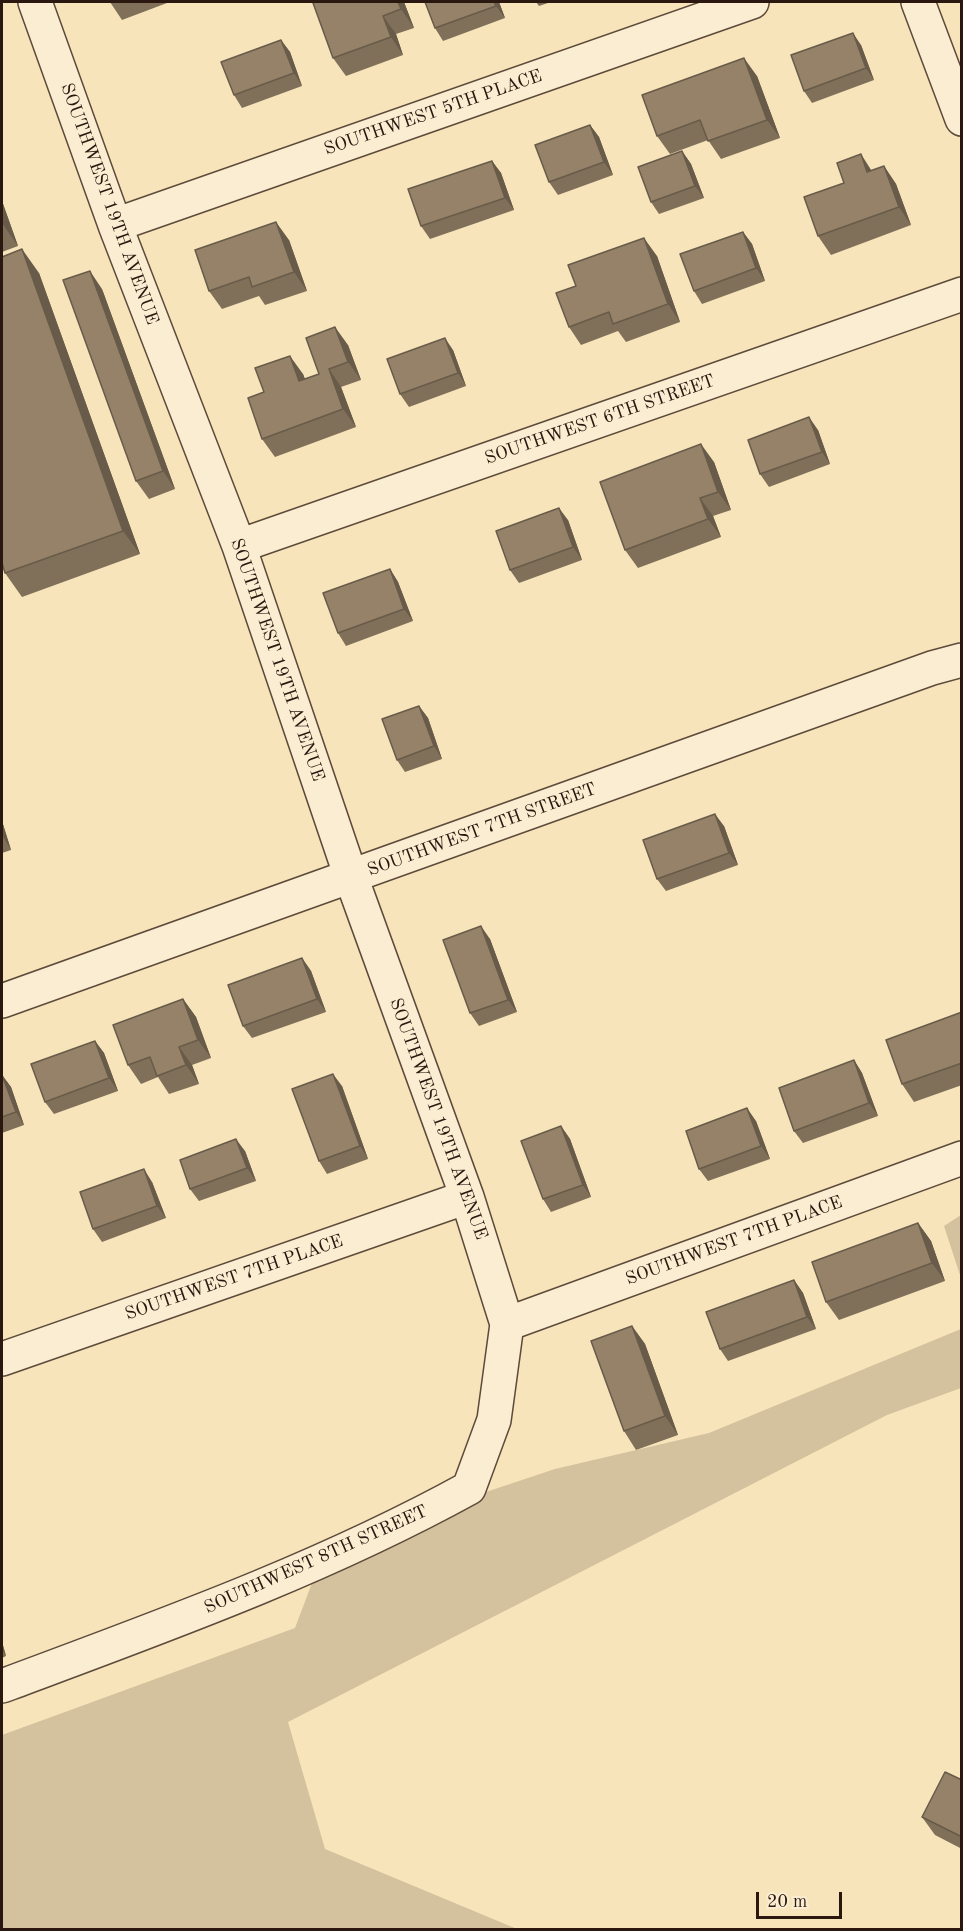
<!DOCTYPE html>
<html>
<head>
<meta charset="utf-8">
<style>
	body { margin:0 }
	#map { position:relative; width:963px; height:1931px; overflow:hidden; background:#f7e4ba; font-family:"Old Standard TT",serif }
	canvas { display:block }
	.frame { position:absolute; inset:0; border:3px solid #2a170f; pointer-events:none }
	.scale { position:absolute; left:756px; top:1892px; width:86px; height:27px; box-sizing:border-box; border:3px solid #2a170f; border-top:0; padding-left:8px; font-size:18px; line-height:21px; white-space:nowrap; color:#2a170f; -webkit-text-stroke:4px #faedd2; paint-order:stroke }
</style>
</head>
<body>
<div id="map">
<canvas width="963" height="1931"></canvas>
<div class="frame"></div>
<div class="scale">20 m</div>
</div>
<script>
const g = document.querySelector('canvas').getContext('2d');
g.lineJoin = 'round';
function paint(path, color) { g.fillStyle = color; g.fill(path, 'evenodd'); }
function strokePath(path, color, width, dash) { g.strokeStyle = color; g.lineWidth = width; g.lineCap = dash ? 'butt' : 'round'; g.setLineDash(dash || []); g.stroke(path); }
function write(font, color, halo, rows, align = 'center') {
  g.font = font + ' "Old Standard TT",serif'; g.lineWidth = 4.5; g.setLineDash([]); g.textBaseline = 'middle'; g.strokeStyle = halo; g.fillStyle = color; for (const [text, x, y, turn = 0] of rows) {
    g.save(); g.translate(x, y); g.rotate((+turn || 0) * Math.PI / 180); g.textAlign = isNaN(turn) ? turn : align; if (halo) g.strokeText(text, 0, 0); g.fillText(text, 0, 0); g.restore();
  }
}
const green = new Path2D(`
	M961 1215V1278L944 1226Z
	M961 1329V1388L887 1415 288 1722 325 1849 517 1929 2 1930V1735L295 1628 312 1583C347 1566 464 1520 483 1493L555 1469 709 1433Z`);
const minor = new Path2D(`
	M918 2 962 119
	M115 225 752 2
	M239 546 962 294
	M2 1001 932 668 962 660
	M507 1324 962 1158
	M2 1359 467 1197
	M2 1686C160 1627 320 1570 469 1488L494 1420 507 1324 467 1197 351 877 239 546 115 225 35 2`);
const wall = new Path2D(`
	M110 2H167V3L122 20Z
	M404 2 414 28 396 34 403 55 346 76 333 58 313 3Z
	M499 2 505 18 443 41 435 28Z
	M536 2H551L539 6Z
	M281 40 290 52 302 86 242 108 234 95Z
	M861 45 874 80 812 103 804 91Z
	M757 76 780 138 721 159 708 140 670 154 657 136Z
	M590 125 599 137 613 175 558 195 549 182Z
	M682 151 691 164 704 198 659 214 651 202Z
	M492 161 501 173 514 210 430 239 421 226Z
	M884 166 896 184 911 225 831 255 818 236 844 183Z
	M2 201 18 246 2 252Z
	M743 232 752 244 765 281 702 304 694 291Z
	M289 240 307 291 265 305 259 296 222 309 209 291Z
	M657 256 680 322 626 342 618 331 581 345 569 327Z
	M39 273 140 554 22 597 5 573Z
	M102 289 175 489 149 499 136 481Z
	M348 345 361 380 341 387 356 427 275 457 262 439 264 392 303 374 305 379 319 374Z
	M453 350 466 386 409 407 400 394Z
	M818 430 830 464 769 487 760 474Z
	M714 462 731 510 713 516 721 537 638 568 625 550Z
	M568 520 582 560 519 583 510 570Z
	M390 569 398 582 413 621 346 646 338 633Z
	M419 706 428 718 442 759 405 772 397 760Z
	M2 821 11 850 2 853Z
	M724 826 738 865 666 891 657 879Z
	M490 939 517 1012 479 1026 470 1013Z
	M302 958 311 971 326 1012 252 1038 243 1026Z
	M183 999 196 1017 211 1058 192 1065 199 1084 169 1094 158 1077 141 1084 128 1065Z
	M962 1012V1085L914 1102 902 1084Z
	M95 1041 104 1053 118 1091 54 1114 45 1102Z
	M854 1060 862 1073 878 1116 803 1143 794 1131Z
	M2 1075 11 1087 24 1125 2 1133Z
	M342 1086 368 1159 327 1174 319 1161Z
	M756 1121 770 1159 708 1181 699 1169Z
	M561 1126 570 1139 591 1197 551 1212 543 1199Z
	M245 1151 256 1181 199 1201 190 1189Z
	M152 1182 166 1218 102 1242 93 1229Z
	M918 1223 931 1241 945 1281 839 1320 826 1302Z
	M794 1280 803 1293 816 1329 728 1361 720 1349Z
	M632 1326 645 1344 678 1435 636 1450 624 1431Z
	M2 1642 6 1656 2 1658Z
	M962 1780V1849L935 1835 922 1817Z`);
const shadedWall = new Path2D(`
	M398 2H404L414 28 401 9Z
	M494 2H499L505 18 496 6Z
	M383 16 396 34 403 55 391 37Z
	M853 33 861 45 874 80 866 68Z
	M281 40 290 52 302 86 294 73Z
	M744 58 757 76 780 138 767 120Z
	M590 125 599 137 613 175 604 162Z
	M682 151 691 164 704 198 695 186Z
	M861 154 873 173 867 172Z
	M492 161 501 173 514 210 505 198Z
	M884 166 896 184 911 225 899 207Z
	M2 201 18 246 2 223Z
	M276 222 289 240 307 291 294 272Z
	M743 232 752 244 765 281 756 268Z
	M644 238 657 256 680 322 668 304Z
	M22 249 39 273 140 554 123 531Z
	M90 271 102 289 175 489 163 471Z
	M335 327 348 345 361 380 348 362Z
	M445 338 453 350 466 386 458 373Z
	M290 356 303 374 312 399 299 381Z
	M329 369 341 387 356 427 343 409Z
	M809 417 818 430 830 464 822 452Z
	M701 444 714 462 731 510 718 492Z
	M700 498 713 516 721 537 708 519Z
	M559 508 568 520 582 560 573 547Z
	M390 569 398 582 413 621 404 609Z
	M419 706 428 718 442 759 434 746Z
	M715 814 724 826 738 865 729 853Z
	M2 821 11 850 2 835Z
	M481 926 490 939 517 1012 508 1000Z
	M302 958 311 971 326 1012 317 999Z
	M183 999 196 1017 211 1058 198 1040Z
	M95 1041 104 1053 118 1091 109 1078Z
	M179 1047 192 1065 199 1084 186 1065Z
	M854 1060 862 1073 878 1116 869 1103Z
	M333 1074 342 1086 368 1159 360 1146Z
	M2 1075 11 1087 24 1125 16 1112Z
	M747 1108 756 1121 770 1159 761 1146Z
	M561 1126 570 1139 591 1197 583 1185Z
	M236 1139 245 1151 256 1181 247 1168Z
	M144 1169 152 1182 166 1218 157 1206Z
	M918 1223 931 1241 945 1281 932 1263Z
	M794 1280 803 1293 816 1329 807 1317Z
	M632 1326 645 1344 678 1435 665 1416Z
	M2 1642 6 1656 2 1649Z`);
const building = new Path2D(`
	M316 2H398L401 9 383 16 391 37 333 58 313 3Z
	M425 2H494L496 6 435 28Z
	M853 33 866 68 804 91 791 55Z
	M281 40 294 73 234 95 221 62Z
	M744 58 767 120 708 141 700 120 657 136 642 95Z
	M590 125 604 162 549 182 535 145Z
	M682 151 695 186 651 202 638 167Z
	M861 154 867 172 884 166 899 207 818 236 804 197 844 183 837 163Z
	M492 161 505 198 421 226 408 189Z
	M276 222 294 272 252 287 249 277 209 291 195 250Z
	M743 232 756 268 694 291 680 254Z
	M644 238 668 304 613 324 609 312 569 327 556 293 576 286 568 265Z
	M22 249 123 531 5 573 2 563V257Z
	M90 271 163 471 136 481 63 280Z
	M335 327 348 362 329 369 343 409 262 439 248 398 264 392 255 368 290 356 299 381 319 374 306 338Z
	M445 338 458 373 400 394 387 359Z
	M809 417 822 452 760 474 748 440Z
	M701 444 718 492 700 498 708 519 625 550 600 482Z
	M559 508 573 547 510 570 496 531Z
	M390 569 404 609 338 633 323 593Z
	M419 706 434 746 397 760 382 719Z
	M715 814 729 853 657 879 643 840Z
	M481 926 508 1000 470 1013 443 940Z
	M302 958 317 999 243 1026 228 985Z
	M183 999 198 1040 179 1047 186 1065 157 1076 150 1057 128 1065 113 1025Z
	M962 1012V1063L902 1084 886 1040Z
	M95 1041 109 1078 45 1102 31 1064Z
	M854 1060 869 1103 794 1131 779 1088Z
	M333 1074 360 1146 319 1161 292 1089Z
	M2 1075 16 1112 2 1117Z
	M747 1108 761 1146 699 1169 686 1131Z
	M561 1126 583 1185 543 1199 521 1141Z
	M236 1139 247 1168 190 1189 180 1160Z
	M144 1169 157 1206 93 1229 80 1192Z
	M918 1223 932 1263 826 1302 812 1262Z
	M794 1280 807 1317 720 1349 706 1312Z
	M632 1326 665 1416 624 1431 591 1341Z
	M945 1772 962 1780V1837L922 1817Z`);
const streetNames = [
	["SOUTHWEST 5TH PLACE",433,113,-19],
	["SOUTHWEST 19TH AVENUE",109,204,70],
	["SOUTHWEST 6TH STREET",600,420,-19],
	["SOUTHWEST 19TH AVENUE",277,660,71],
	["SOUTHWEST 7TH STREET",482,830,-20],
	["SOUTHWEST 19TH AVENUE",438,1119,70],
	["SOUTHWEST 7TH PLACE",734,1241,-20],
	["SOUTHWEST 7TH PLACE",234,1278,-19],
	["SOUTHWEST 8TH STREET",316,1560,-24]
];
paint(green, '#d4c19d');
strokePath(minor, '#5d4a3a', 36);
strokePath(minor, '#faedd2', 33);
paint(wall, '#807059');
paint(shadedWall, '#685b49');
paint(building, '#958268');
strokePath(building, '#685b49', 1.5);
write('18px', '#2a170f', '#faedd2', streetNames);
</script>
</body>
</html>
